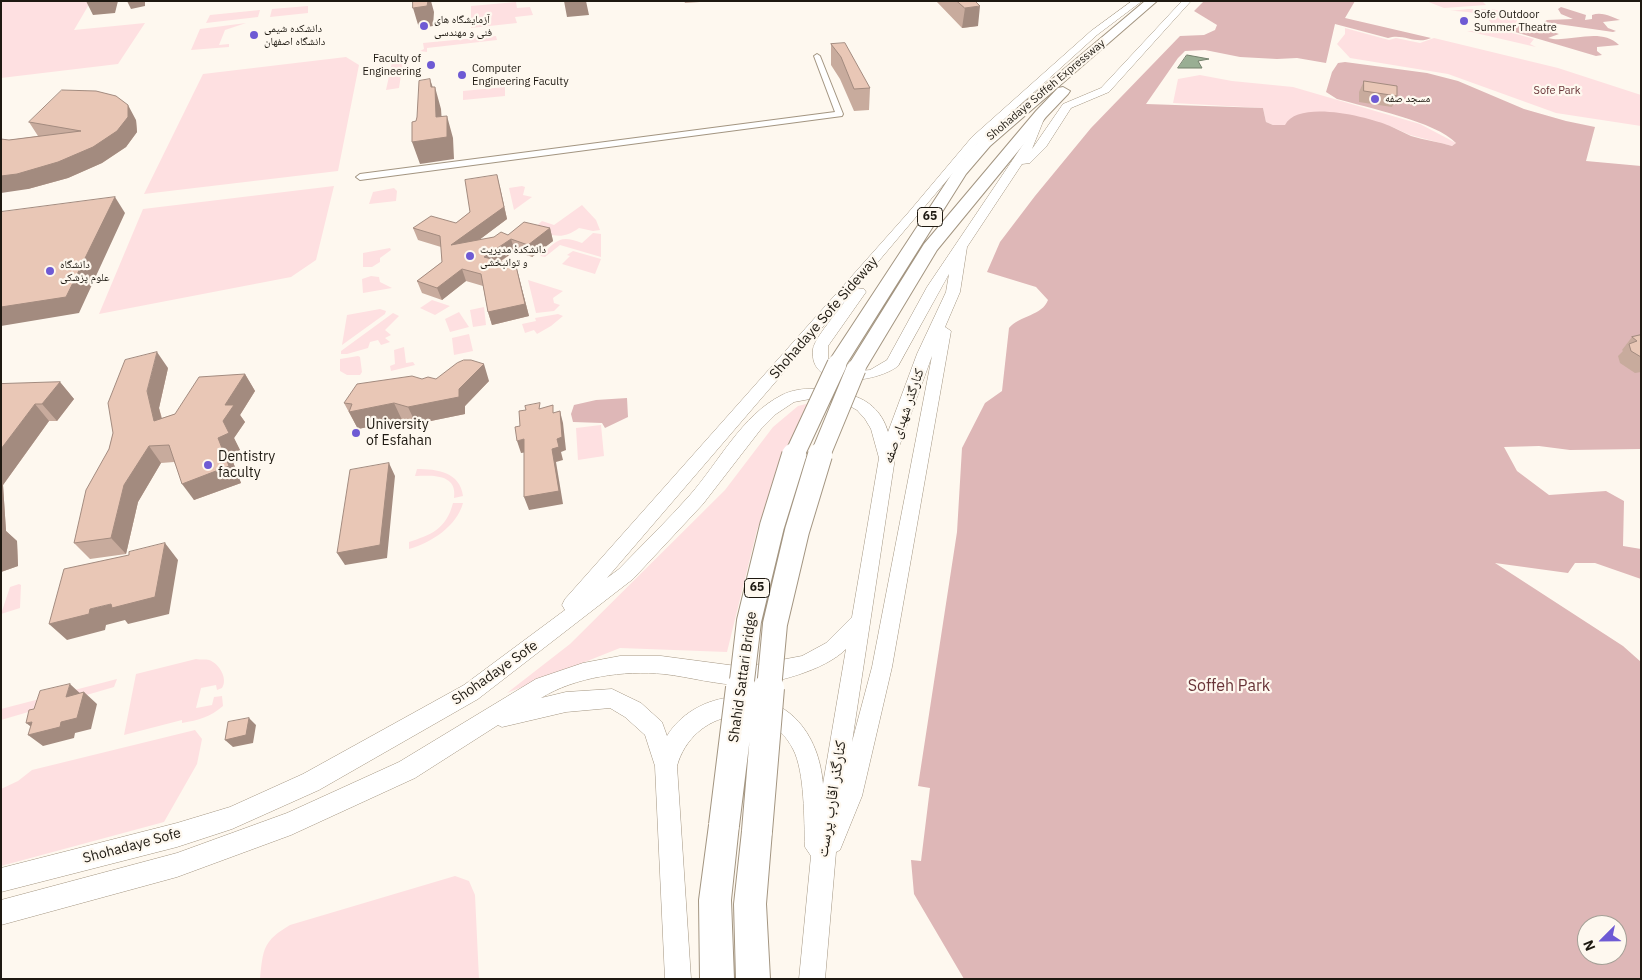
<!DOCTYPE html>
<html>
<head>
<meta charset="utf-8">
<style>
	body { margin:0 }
	#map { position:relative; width:1642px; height:980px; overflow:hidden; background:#fef8ef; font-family:"IBM Plex Sans",sans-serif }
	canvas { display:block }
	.frame { position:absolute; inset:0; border:2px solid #1e1911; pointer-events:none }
	.north { position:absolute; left:1577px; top:915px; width:50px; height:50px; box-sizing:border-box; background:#fef8ef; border:1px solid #a49f96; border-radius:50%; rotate:247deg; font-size:14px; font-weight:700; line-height:20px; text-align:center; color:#1e1911 }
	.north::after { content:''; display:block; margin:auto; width:18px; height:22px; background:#6e5ad4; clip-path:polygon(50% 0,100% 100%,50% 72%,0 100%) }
</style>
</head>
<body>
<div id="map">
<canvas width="1642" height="980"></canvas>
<div class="frame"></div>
<div class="north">N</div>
</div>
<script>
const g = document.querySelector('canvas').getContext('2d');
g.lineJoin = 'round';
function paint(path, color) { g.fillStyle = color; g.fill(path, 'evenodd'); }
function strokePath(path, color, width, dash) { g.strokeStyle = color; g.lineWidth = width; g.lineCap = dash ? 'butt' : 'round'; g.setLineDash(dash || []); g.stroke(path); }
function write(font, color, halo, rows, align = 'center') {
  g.font = font + ' "IBM Plex Sans","Noto Naskh Arabic",sans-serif'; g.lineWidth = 4.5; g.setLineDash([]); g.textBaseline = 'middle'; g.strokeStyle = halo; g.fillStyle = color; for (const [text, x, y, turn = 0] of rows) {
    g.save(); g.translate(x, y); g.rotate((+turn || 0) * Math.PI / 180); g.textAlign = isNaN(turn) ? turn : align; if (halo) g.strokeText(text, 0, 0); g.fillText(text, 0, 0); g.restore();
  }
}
const green = new Path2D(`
	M1 1H91L74 30 145 23 118 64 1 78Z
	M1426 1H1482L1486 5 1444 8Z
	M516 2 517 8 530 7 533 15 515 17 517 23 471 28V6Z
	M308 6V13L270 17 272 9Z
	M1468 9H1491L1527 16V18L1517 20 1516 24 1503 23 1506 31 1534 39 1530 44 1536 47 1467 31H1480L1492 26C1489 12 1462 11 1450 11Z
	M260 10 258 17 206 23 210 15Z
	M246 23 225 30 219 45 229 44V47L191 50 200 29Z
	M1345 28 1389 40 1396 38 1420 43 1434 38 1558 68 1641 95V126L1556 113 1448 74 1350 58 1337 44 1345 34Z
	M496 36 497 40 427 48V52L420 51 424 49 423 43Z
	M404 56 399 88 386 90 393 58Z
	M346 57 359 65 338 171 144 194 203 74Z
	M1200 75 1232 81 1293 87 1420 124 1456 143 1452 146 1410 135 1390 126 1273 125 1266 122 1263 108 1173 103 1178 79Z
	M505 87V96L463 100V91Z
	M334 186 316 260 291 277 99 314 143 209Z
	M522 186 525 187 523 195 532 197 514 210 509 188Z
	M394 188 397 191 396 201 369 204 373 192Z
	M582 205 596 220 600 230 593 231 579 228C561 241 553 235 533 229L542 221 554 225Z
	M593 233 601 234V257L560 245 545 257 540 256C557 241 559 234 582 243Z
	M390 248 391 250 380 258V262L372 267H363V253Z
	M573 251 601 259 595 274 562 264 570 256 567 255Z
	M371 276 379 277 380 282 392 288 363 293 362 279Z
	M528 280 563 291 553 298 554 303 560 305 554 311 536 313Z
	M432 300 450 306 435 315 420 308Z
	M484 307 486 325 473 327 470 310Z
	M380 309 386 311 385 314 342 345 347 315Z
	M459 312 469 327 450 332 445 319Z
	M393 313 399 316 385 330 391 335 385 338 390 342 381 345 378 340 370 342 368 348 347 354H341V351Z
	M558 314 563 316 551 326 537 334 534 330 525 333 522 324 536 321 535 318Z
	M469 334 473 351 454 355 452 338Z
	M404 347 406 363 413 362 415 365 391 371 390 366 395 364 394 350Z
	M358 356 360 357 362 372 360 375H347L340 371V359Z
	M810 403 757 530 727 652 620 648 507 693 570 644 725 490 773 427 798 406Z
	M601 425 604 456 578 460 576 428Z
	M417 469C437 469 460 472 463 496L454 498C458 472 428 476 415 476Z
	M453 503H463C457 526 431 543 409 549V542C430 535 446 530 453 503Z
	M19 584 21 585 20 608 1 614 10 587Z
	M196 659C200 660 206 659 209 660 220 664 228 679 222 688L217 690 216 685 201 688 196 708 212 705 214 697 222 696 223 706C210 717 199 720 182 723V720L124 735 136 674Z
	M117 679 114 687 1 720V709Z
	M195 730 202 739 197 764 164 822 1 866V789L18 781 32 770Z
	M455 876 469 881 475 895 479 979H260C263 949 263 941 290 925Z`);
const forest = new Path2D(`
	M1204 1H1355L1345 18 1431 38C1416 45 1403 33 1388 38L1335 24 1326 63 1297 58 1277 59 1240 57 1205 50 1185 51 1178 58 1146 104 1263 108 1266 122 1273 125H1285C1298 99 1369 117 1390 126 1397 129 1404 133 1411 136 1424 140 1439 142 1452 146L1456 143C1437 122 1365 107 1337 99L1326 92 1332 72 1338 63 1345 62 1427 73 1458 81 1524 109 1566 121 1595 127 1586 161 1641 166V449L1570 450 1539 446 1504 447 1517 471 1549 495 1606 491 1624 501 1623 546 1641 549V579L1595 563H1575L1568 573 1495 563 1623 646 1641 662V979H964L914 894 911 860 921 861 930 788 918 786 957 532 962 448 985 403 1002 391 1009 328C1020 315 1042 316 1048 300L1036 287 987 272 1000 242 1035 196 1091 128 1180 36 1204 35 1215 30 1217 25 1194 11ZM1587 925H1617V955H1587Z
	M1561 7 1586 15 1585 20 1592 19V15C1603 11 1613 18 1620 20L1603 22 1608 28 1616 31 1613 32 1544 22 1547 20 1573 19 1561 14 1558 9Z
	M1505 25 1544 29 1559 34 1548 38 1553 39C1575 41 1601 28 1619 45L1597 47V51L1602 55 1596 56 1505 29Z
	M627 398 628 417 605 428 602 423 573 422 571 414 574 405 596 400Z`);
const water = new Path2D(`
	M1187 55 1209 59 1198 61 1202 68H1178Z`);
const street = new Path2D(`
	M817 54 820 56 843 114 842 116 360 180 356 177 360 174 835 112 814 56Z`);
const secondary = new Path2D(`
	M1132 1H1142L1097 35 980 141 856 288 864 289 866 292 828 346V358L831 364 840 369 860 371 870 370 887 360 927 287 1024 143 1037 112H1045L1046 114 1032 149 1063 104 1101 88 1182 1H1191L1109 92 1071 108 1046 147 1030 163 1022 164 967 247 960 292 945 327 951 331 892 667 862 796 840 850 836 852 825 979H799L811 856 805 847C804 820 805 772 793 749 765 695 692 711 677 766L691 979H665L655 766 645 735 625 717 610 708 566 712 502 727 498 725 415 778 291 835 177 877 1 925V900L177 853 287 813 399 762 536 679 583 663 620 656H661L744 667 802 656 826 643 852 617 879 458 871 429 865 419 857 410 846 404 829 400 810 399 794 402 776 414 761 429 703 504 633 579 478 699 319 790 232 829 177 847 1 892V868L177 823 230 807 303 774 464 685 565 610 562 605 565 599 908 213 972 137 1091 31ZM949 274 946 292 917 354 888 432C882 411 867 398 846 394 826 389 802 385 782 395 742 415 719 462 690 495 668 520 643 544 619 569L607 578 845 301C838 312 815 337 813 349 808 392 877 383 898 366ZM932 356 872 667 852 742 895 458ZM846 649 823 784C821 760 813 736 795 718 759 683 693 693 667 736L662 722 641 703 612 689 566 692 541 698C575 677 624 670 664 674 690 677 717 685 743 685 772 685 826 670 846 649Z`);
const highway = new Path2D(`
	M1145 1H1157L990 146 966 174 844 368 837 370 830 368 827 364 955 169 980 140Z
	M1063 87 1070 91 1068 94 1046 117 937 250 863 373 856 375 849 373 846 369 924 244 1036 111 1058 88Z
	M724 810 735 814 739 825 731 900 734 979H700L699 900 709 825 713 814Z
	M757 816 768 820 772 831 766 904 770 979H736L734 904 742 831 746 820Z`);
const highwayBridgeFar2 = new Path2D(`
	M794 456 837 364
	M820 456 856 369`);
const highwayBridgeFar1 = new Path2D(`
	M741 689 749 621 772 526 794 455
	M769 689 775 624 797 531 820 455`);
const highwayBridge = new Path2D(`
	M724 825 741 688
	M757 831 769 688`);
const wall = new Path2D(`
	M684 1H699L700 2 685 3Z
	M936 1H975L978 26 962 28Z
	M831 44 870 88 869 110 854 111 840 79 831 65Z
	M1364 81 1397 96 1392 107 1359 102V92Z
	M136 120 137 132 126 147 102 163 68 178 28 189 9 140 38 136 29 122Z
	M500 187 507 219 479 240 508 235 550 228 553 241 532 257 515 251 500 262 516 266 529 316 492 325 488 312 483 286 466 281 442 300 422 293 417 281 442 262 441 247 418 240 413 228 456 223 470 212Z
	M1641 335V372L1635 373 1620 363 1618 356 1623 351 1622 350 1632 337Z
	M168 368 159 408 162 418 175 414 245 374 255 391 240 415 245 422 234 438 240 450 230 454 241 483 194 500 174 462 161 463 138 502 126 554 90 559 74 543 109 449 113 433Z
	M422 379H436L489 381 465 406V414L416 424 402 420 358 429 344 403Z
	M60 382 74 399 57 421H49L3 485 6 531 17 541 18 566 1 572V384Z`);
const shadedWall = new Path2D(`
	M86 1H118L115 13 93 15Z
	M127 1H148L145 2V6L131 9Z
	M428 1H431L434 12 433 26 419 28 413 8Z
	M564 1H586L589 15 567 17Z
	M980 6 978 26 962 28 965 8Z
	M430 79 435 94V87L441 109 443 137 447 116 453 138 454 159 420 164 412 142 436 117Z
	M128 105 136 120 137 132 126 147 102 163 68 178 28 189 1 193V176Z
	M497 175 507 219 455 258 451 245Z
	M115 197 125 213 79 313 1 326V307Z
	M550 228 553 241 532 257 528 245Z
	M511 239 515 251 488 269 484 257Z
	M516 266 529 316 492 325 488 312Z
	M462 269 466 281 442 300 437 288Z
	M157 352 168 368 159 408 166 438 154 421 147 391Z
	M484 364 489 381 465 406V414L416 424 408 407 459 389Z
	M245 374 255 391 240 415 245 422 234 438 240 450 230 454 241 483 194 500 182 484 218 438 225 405Z
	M60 382 74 399 57 421 42 404Z
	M394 403 402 420 358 429 349 412Z
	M35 404 49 421 3 485 6 531 17 541 18 566 1 572V449Z
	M560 411 563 423 566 450 561 452 563 460 556 462 563 504 529 510 524 497 552 449 557 439Z
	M524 439 528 452 521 453 517 441Z
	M149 446 161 463 138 502 126 554 111 538 124 485Z
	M389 463 395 476 387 558 345 565 337 553Z
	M165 543 178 560 169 614 128 624 125 620 106 625 105 630 67 640 49 624 90 609 111 604Z
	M70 684 83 696 66 697Z
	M84 692 97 704 91 729 75 733 74 738 43 746 28 735 38 732 26 723 32 722H61Z
	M249 718 256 725 253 743 233 747 225 740Z`);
const building = new Path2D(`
	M413 1H428L427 6 413 8Z
	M957 1H975L980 6 965 8Z
	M845 43 870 88 854 89 841 57 831 44Z
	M430 79 431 87H435L436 117 447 116V137L412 142V122L416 121 417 117 419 81Z
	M1364 81 1397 86V96L1364 91Z
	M62 90 96 91 116 96 128 105V117L117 131 93 147 58 162 17 174 1 176V139L9 140 81 131 29 122Z
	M497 175 504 207 451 245 494 237 501 232 508 235 524 222 550 228 528 245 511 239 484 257 516 266 525 304 488 312 481 274 462 269 437 288 417 281 442 262 440 236 413 228 431 216 456 223 470 212 465 180Z
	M115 197 66 297 1 307V212Z
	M1641 335V357L1631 351 1629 344 1637 341 1632 337Z
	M157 352 147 391 154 421 175 414 199 377 245 374 225 405H234L223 421 229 433 218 438 229 466 182 484 169 445 149 446 124 485 111 538 74 543 86 490 109 449 113 433 108 403 125 360Z
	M464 360H471L484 364 459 389V397L408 407 394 403 349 412 352 404 344 403 357 384 412 376 422 379 428 377 436 379 457 363Z
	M60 382 42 404H35L1 449V384Z
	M540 403 539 409 553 405V413L560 411 562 437 557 439 559 447 552 449 559 491 524 497V439L517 441 515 427 520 426 519 411 526 410 525 406Z
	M389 463 380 545 337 553 350 470Z
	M165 543 155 597 112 608 111 604 90 609 89 614 49 624 64 569 129 555V552Z
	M70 684 66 697 84 692 77 718 61 722 60 727 28 735 32 722 26 723 29 710 34 709 40 691Z
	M249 718 246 735 225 740 228 722Z`);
const markers = [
	[1464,21,5,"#6e5ad4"],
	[424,26,5,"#6e5ad4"],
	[254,35,5,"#6e5ad4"],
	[431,65,5,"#6e5ad4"],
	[462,75,5,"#6e5ad4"],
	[1375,99,5,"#6e5ad4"],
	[470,256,5,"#6e5ad4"],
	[50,271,5,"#6e5ad4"],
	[356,433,5,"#6e5ad4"],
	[208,465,5,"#6e5ad4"]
];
const farPoinames = [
	["Sofe Outdoor",1474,15],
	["Summer Theatre",1474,28],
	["آزمایشگاه های",434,20],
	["فنی و مهندسی",434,33],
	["دانشکده شیمی",264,29],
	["دانشگاه اصفهان",264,42],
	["Faculty of",421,59,"right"],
	["Engineering",421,72,"right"],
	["Computer",472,69],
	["Engineering Faculty",472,82],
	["مسجد صفه",1385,99],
	["دانشکدهٔ مدیریت",480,250],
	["و توانبخشی",480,263],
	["دانشگاه",60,265],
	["علوم پزشکی",60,278]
];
const farStreetnames = [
	["Shohadaye Soffeh Expressway",1046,90,-40]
];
const farParknames = [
	["Sofe Park",1557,91]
];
const shields = [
	[930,217,25],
	[757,588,25]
];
const shieldNames = [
	["65",930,217],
	["65",757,588]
];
const streetNames = [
	["Shohadaye Sofe Sideway",824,318,-49],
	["کنارگذر شهدای صفه",904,416,-71],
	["Shohadaye Sofe",495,673,-35],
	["Shahid Sattari Bridge",743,677,-82],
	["Shohadaye Sofe",132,846,-15]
];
const poiNames = [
	["University",366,425],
	["of Esfahan",366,441],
	["Dentistry",218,457],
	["faculty",218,473]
];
const nearParknames = [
	["Soffeh Park",1229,686]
];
const nearStreetnames = [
	["کنارگذر اقارب پرست",832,799,-81]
];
paint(green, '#fee0e1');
paint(forest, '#deb7b7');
paint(water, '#99ae93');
strokePath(water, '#74816c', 1);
strokePath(street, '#a39581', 2);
strokePath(secondary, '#a39581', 1);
strokePath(highway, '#a39581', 2);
paint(street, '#fff');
paint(secondary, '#fff');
paint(highway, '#fff');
strokePath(highwayBridgeFar2, '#a39581', 21, []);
strokePath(highwayBridgeFar1, '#a39581', 26, []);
strokePath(highwayBridge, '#a39581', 32, []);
strokePath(highwayBridgeFar2, '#fff', 19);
strokePath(highwayBridgeFar1, '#fff', 24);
strokePath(highwayBridge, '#fff', 30);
paint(wall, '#c8ab9d');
paint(shadedWall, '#a38b7f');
paint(building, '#e9c7b6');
strokePath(building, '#a38b7f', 1);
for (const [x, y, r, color] of markers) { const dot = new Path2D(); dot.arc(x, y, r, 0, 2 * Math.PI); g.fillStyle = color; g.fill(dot); strokePath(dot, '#fef8ef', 2); }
write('11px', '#1e1911', '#fef8ef', farPoinames, 'left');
write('11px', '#1e1911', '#fef8ef', farStreetnames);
write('11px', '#683437', '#fef8ef', farParknames);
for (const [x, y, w] of shields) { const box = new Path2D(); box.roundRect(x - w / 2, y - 9.5, w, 19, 4); g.fillStyle = '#fef8ef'; g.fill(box); strokePath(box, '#1e1911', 1); }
write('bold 12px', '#1e1911', null, shieldNames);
write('14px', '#1e1911', '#fef8ef', streetNames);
write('14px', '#1e1911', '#fef8ef', poiNames, 'left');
write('16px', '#683437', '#fef8ef', nearParknames);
write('16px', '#1e1911', '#fef8ef', nearStreetnames);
</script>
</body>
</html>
